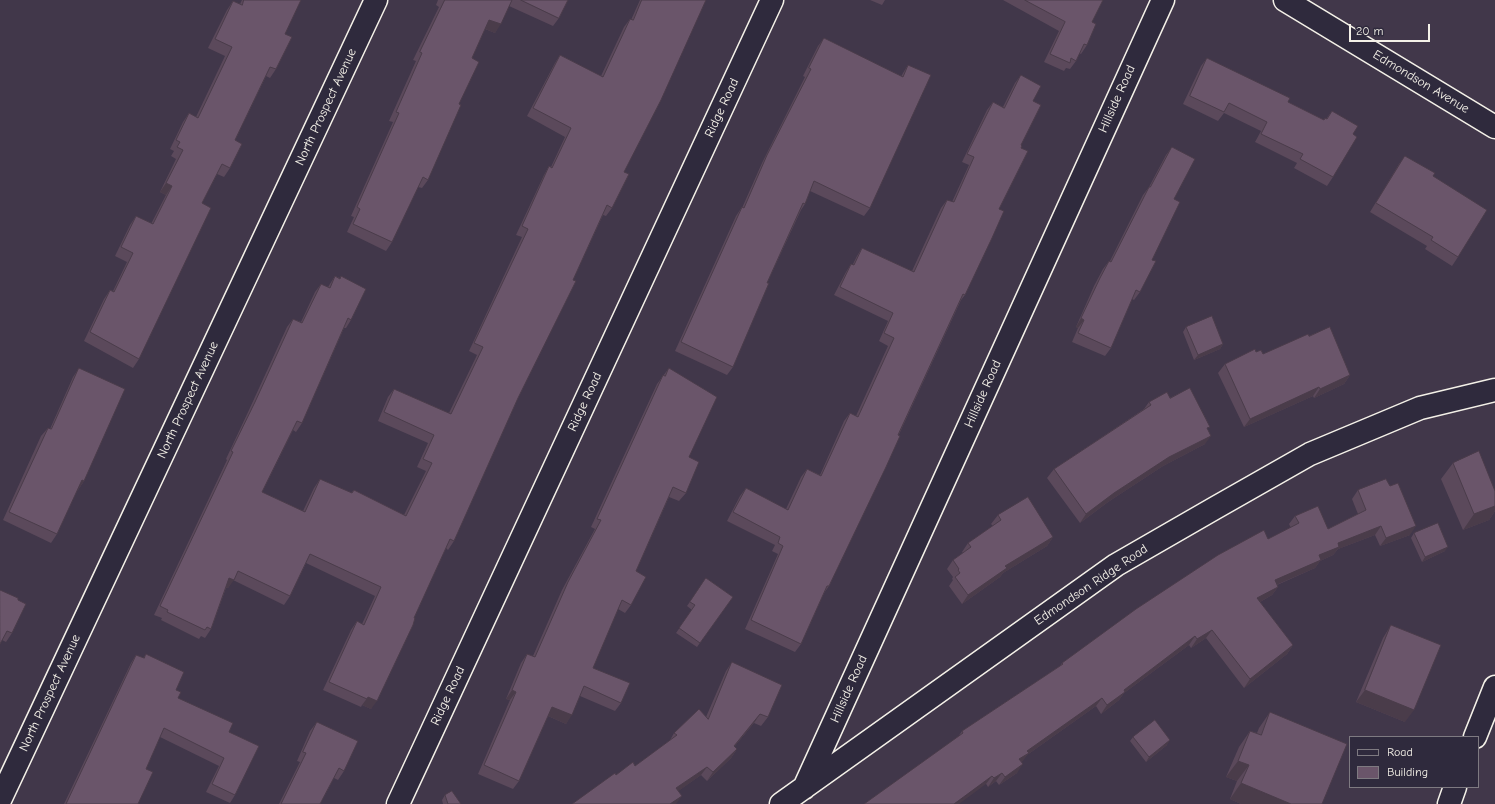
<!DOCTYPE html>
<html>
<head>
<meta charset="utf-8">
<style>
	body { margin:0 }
	#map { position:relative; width:1495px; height:804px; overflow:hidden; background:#41374a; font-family:"Comic Neue",sans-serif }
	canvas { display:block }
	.legend { position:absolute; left:1349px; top:736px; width:130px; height:52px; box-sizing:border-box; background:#2f2a3d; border:1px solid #7e7a81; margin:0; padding:5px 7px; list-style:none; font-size:12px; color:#f4f1e8 }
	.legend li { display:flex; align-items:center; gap:8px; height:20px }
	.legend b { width:20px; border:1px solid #7e7a81 }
	.scale { position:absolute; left:1349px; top:24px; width:81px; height:18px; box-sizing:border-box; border:2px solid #f4f1e8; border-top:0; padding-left:5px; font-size:12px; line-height:14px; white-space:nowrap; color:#f4f1e8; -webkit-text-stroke:3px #2f2a3d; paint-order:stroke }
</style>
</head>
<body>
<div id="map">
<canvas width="1495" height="804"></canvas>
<ul class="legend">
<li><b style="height:5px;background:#2f2a3d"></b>Road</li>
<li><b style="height:11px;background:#6a556a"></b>Building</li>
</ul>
<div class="scale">20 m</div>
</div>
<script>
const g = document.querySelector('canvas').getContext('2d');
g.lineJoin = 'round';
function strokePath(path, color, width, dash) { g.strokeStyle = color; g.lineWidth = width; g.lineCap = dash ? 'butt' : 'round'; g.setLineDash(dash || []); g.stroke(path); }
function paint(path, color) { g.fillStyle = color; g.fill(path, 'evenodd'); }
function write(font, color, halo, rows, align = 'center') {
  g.font = font + ' "Comic Neue",sans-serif'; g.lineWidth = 4; g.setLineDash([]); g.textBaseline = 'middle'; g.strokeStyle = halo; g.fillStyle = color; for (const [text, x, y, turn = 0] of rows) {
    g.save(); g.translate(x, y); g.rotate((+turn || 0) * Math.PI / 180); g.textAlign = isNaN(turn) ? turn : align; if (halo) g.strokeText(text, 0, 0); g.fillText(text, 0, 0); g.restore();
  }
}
const street = new Path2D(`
	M1475 737 1495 687
	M804 788 1163 0
	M398 804 772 0
	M781 804 1116 565 1215 508 1310 454 1420 408 1495 390
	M1449 804 1455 787`);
const secondary = new Path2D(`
	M1285 0 1495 127
	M0 800 376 0`);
const wall = new Path2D(`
	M242 0H301L285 34 276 69 270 78 266 76 235 140 230 168 224 177 217 174 202 203 139 359 133 368 84 341 104 299 110 290 113 291 127 262 115 256 130 225 136 216 151 224 166 195 160 192 176 159 171 156 174 151 170 149 183 122 189 113 196 117 225 56 208 48 227 10 233 1 240 4Z
	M438 0H568L559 18 553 26 509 6 495 33 485 29 472 58 459 104 428 180 422 188 418 187 392 242 386 251 347 232 354 217 351 216 393 122 389 121 416 61 413 60 439 7 436 5Z
	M640 0H706L624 172 612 208 606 216 603 215 518 398 454 541 448 550 446 548 371 709 362 705 361 707 323 690 351 630 357 621 362 624 375 596 306 563 290 596 284 605 233 580 228 588H226L211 629 205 638 201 636 199 639 161 620 162 618 154 615 227 460 226 459 249 410 287 327 293 319 301 322 315 292 321 284 328 287 335 276 340 278 341 276 351 320 346 328H344L302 423 296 432 293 430 262 492 303 511 314 488 320 479 351 493 354 490 404 515 426 471 417 467 428 443 378 421 388 397 394 389 449 413 477 355 469 351 522 237 516 235 544 175 549 166 551 167 565 137 527 116 555 63 560 55 601 76 624 27 630 19 631 20Z
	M870 0H885L882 5Z
	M1003 0H1103L1092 22 1087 45 1081 54 1079 53 1076 61 1070 69 1066 68 1064 71 1044 62 1059 31Z
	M824 38 901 77 903 73 908 65 870 208 864 216 810 191 805 204 801 210 767 283 733 367 727 375 675 351 736 216 742 207V208L762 163 805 77 803 76 818 46Z
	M1207 58 1288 102 1324 120 1326 119 1332 111 1353 134 1333 177 1327 186 1294 168 1297 163 1255 142 1261 131 1224 113 1218 121 1183 104 1201 66Z
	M1021 75 1033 101 1021 145 999 209 965 295 961 300 829 586 824 593 801 644 795 652 745 629 778 554 772 551 775 545 727 521 740 496 746 488 786 509 801 477 807 469 820 475 844 421 850 413 856 416 888 346 879 341 888 321 834 295 846 272 851 264H853L857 256 862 248 912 271 941 208 947 200 952 202 969 165 962 162 987 110 993 102 1003 107 1015 83Z
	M1172 147 1174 199 1152 260 1140 292 1134 300 1132 299 1111 348 1105 356 1072 342 1078 328 1076 327 1094 286 1103 269 1109 261H1110L1143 195 1149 187 1166 155Z
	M1405 156 1433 176 1458 257 1452 266 1425 249 1427 246 1370 212 1399 164Z
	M1186 327 1223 344 1220 349 1194 360 1183 332Z
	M1309 336 1350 375 1344 384 1314 398 1313 396 1244 427 1218 373 1225 364 1256 352 1263 354Z
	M79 368 84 481 78 490H77L57 534 51 543 3 520 41 436 48 428 50 429 73 377Z
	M669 368 689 457 686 493 679 501 669 497 636 571 631 605 625 613 618 609 593 668 621 703 615 711 580 696 566 724 548 716 519 781 513 789 478 774 510 700 506 699 521 663 527 654 533 656 562 590 595 529 591 527 657 384Z
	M1170 398 1208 430 1205 444 1163 466 1108 502 1080 523 1047 478 1054 469 1144 409 1149 402Z
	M1453 463 1495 491V511L1489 520 1463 530 1441 479Z
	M1358 490 1410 535 1380 546 1375 535 1338 549 1333 555 1320 561 1315 568 1277 585 1278 587 1272 595 1260 602 1293 645 1287 654 1244 688 1206 638 1191 648 1189 645 1124 693 1119 700 1101 714 1096 706 1027 755 1021 762 1017 773 999 785 996 781 988 787 958 737 962 731 1060 666 1062 663 1268 539 1291 528 1289 524 1295 516 1328 529 1358 514 1352 499Z
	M998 515 1053 537 1047 546 1003 573 1000 577 962 604 949 586 953 580 952 579 953 577 947 569 953 560 963 553 962 552 968 543 993 526 991 524Z
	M1414 533 1445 551 1422 562 1411 538Z
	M706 578 733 597 697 647 676 633 692 610 687 606Z
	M0 590 12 633 6 642 2 640Z
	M1391 625 1405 722 1356 702 1383 638Z
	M146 654 176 690 178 698 229 732 235 795 230 803 206 792 219 766 160 737 146 769 138 804H64L131 663 136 655 144 658Z
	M732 662 768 717 761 726 754 723 734 747 737 749 731 758 707 781 701 775 678 791 616 775 635 766 669 742 674 733 706 717 726 671Z
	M1270 712 1322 804H1241L1230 799 1237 781 1226 777 1239 747 1250 731 1257 733 1259 728Z
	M317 722 344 771 338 780 334 778 320 804H279L300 762 297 761 310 731Z
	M1133 737 1167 745 1146 762 1130 741Z
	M445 795 461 804H443L442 800Z`);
const shadedWall = new Path2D(`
	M489 20 501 24 495 33 483 28Z
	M166 183 172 186 166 195 160 192Z
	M1081 318 1084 320 1078 328 1076 327Z
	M1223 344 1220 349 1194 360 1198 355Z
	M1350 375 1344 384 1314 398 1320 389Z
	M1319 387 1313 396 1244 427 1250 419Z
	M1211 436 1205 444 1163 466 1108 502 1080 523 1086 514 1114 493 1169 457Z
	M82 480 84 481 78 490 75 489Z
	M1495 506V511L1489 520 1463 530 1474 514Z
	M1381 526 1375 535 1338 549 1333 555 1320 561 1315 568 1269 588 1275 580 1319 555 1338 543Z
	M1416 526 1410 535 1380 546 1386 538Z
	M1053 537 1047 546 1003 573 1000 577 962 604 968 595 1005 566Z
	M1448 547 1445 551 1422 562 1425 557Z
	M229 578 234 580 228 588 223 587Z
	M1278 587 1272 595 1251 607 1257 598Z
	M1212 630 1206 638 1191 648 1197 639Z
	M1195 636 1189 645 1124 693 1119 700 1101 714 1107 705 1124 690Z
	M1293 645 1287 654 1244 688 1250 679Z
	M512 690 516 692 510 700 506 699Z
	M1365 690 1414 710 1405 722 1356 702Z
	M368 697 377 701 371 709 362 705Z
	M1102 698 1096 706 1027 755 1023 761 1013 768 1019 759 1027 751Z
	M552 707 572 715 566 724 546 715Z
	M760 714 754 723 728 754 734 746Z
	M1170 740 1167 745 1146 762 1149 757Z
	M737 749 731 758 707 781 713 772Z
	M1238 761 1249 765 1237 781 1226 777Z
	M1023 764 1017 773 999 785 1005 777Z
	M707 767 701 775 670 797 676 788Z
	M1002 773 996 781 988 787 994 778Z
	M992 776 986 784 959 804H954Z
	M1241 783 1291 804H1241L1230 799Z
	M682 796 676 804H670Z`);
const building = new Path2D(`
	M244 0H301L285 34 292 37 276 69 270 67 235 140 242 144 230 168 222 164 202 203 211 208 139 359 90 332 110 290 114 292 133 253 121 247 136 216 153 224 172 186 166 183 183 150 177 147 180 142 176 140 189 113 198 118 232 47 215 39 233 1 242 5Z
	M445 0H512L501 24 489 20 472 58 479 62 459 104 461 105 428 180 423 177 392 242 353 224 360 209 357 207 399 113 396 112 422 53 420 52Z
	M521 0H568L559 18Z
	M642 0H706L661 100 624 172 629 174 612 208 607 205 573 280 576 281 518 398 454 541 450 539 414 618H415L413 625 377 701 368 697 367 699 329 682 357 621 364 625 381 587 310 554 290 596 238 571 234 580 229 578 211 629 207 627 205 630 167 612 168 610 160 606 233 452 231 451 255 402 293 319 302 323 321 284 330 288 335 276 340 279 341 276 366 289 351 320 348 318 302 423 297 421 262 492 305 512 320 479 352 493 354 490 406 516 432 463 423 459 434 435 384 412 394 389 451 414 483 347 474 343 528 229 522 226 549 166 552 168 571 128 533 108 560 55 603 77 630 19 633 20Z
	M1025 0H1103L1092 22 1096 24 1087 45 1084 44 1076 61 1071 58 1070 63 1050 54 1065 22Z
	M824 38 903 77 908 65 931 75 870 208 814 181 805 204 803 203 767 283H769L733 367 681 342 742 207 744 208 767 155 811 69 809 68Z
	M1207 58 1290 98 1288 102 1324 120 1325 118 1327 119 1332 111 1358 126 1353 134 1357 137 1333 177 1300 159 1303 154 1261 134 1267 122 1229 103 1224 112 1190 96Z
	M1021 75 1041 86 1033 101 1041 105 1021 145 1022 146 1021 148 1028 151 999 209 1004 211 992 238 965 295 963 294 898 435 900 436 886 467 829 586H827L801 644 751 620 783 546 778 543 780 537 733 512 746 488 788 510 807 469 821 476 850 413 858 417 894 338 884 333 893 313 840 287 851 264 854 265 862 248 914 272 947 200 954 202 974 157 967 154 993 102 1004 108Z
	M1172 147 1195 159 1174 199 1180 202 1152 260 1156 261 1140 292 1136 290 1111 348 1078 333 1084 320 1081 318 1100 278 1109 261 1111 262 1149 187H1150Z
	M1405 156 1435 173 1433 176 1487 210 1458 257 1431 240 1433 237 1376 203Z
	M1212 316 1223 344 1198 355 1186 327Z
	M1330 327 1350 375 1320 389 1319 387 1250 419 1225 364 1255 349 1256 352 1261 350 1263 354 1308 334 1309 336Z
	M79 368 125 389 84 481 82 480 57 534 9 512 48 428 51 429Z
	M669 368 717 397 689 457 699 462 686 493 673 487 636 571 646 577 631 605 622 600 593 668 630 683 621 703 584 686 572 715 552 707 519 781 484 765 516 692 512 690 527 654 535 657 568 582 601 520 597 519 663 375 665 376Z
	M1190 388 1210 427 1207 428 1211 436 1169 457 1114 493 1086 514 1054 469 1151 405 1149 402 1167 392 1170 398Z
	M1479 451 1495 491V506L1474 514 1453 463Z
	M1386 479 1390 486 1398 483 1416 526 1386 538 1381 526 1338 543 1339 547 1319 555 1321 560 1275 580 1278 587 1257 598 1293 645 1250 679 1212 630 1197 639 1195 636 1124 690 1125 692 1107 705 1102 698 1027 751 1029 753 1019 759 1023 764 1005 777 1002 773 994 778 992 776 954 804H864L963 733 962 731 1063 664 1062 663 1136 609 1218 555 1264 530 1268 539 1299 523 1295 516 1318 506 1328 529 1366 510 1358 490Z
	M1028 497 1053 537 1005 566 1007 568 968 595 955 577 960 573 958 570 959 569 953 560 971 547 968 543 1001 520 998 515Z
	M1438 523 1448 547 1425 557 1414 533Z
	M706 578 733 597 700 643 679 628 695 605 690 602Z
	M0 590 18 598V600L26 604 12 633 7 631 0 644Z
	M1391 625 1441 645 1414 710 1365 690Z
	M146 654 184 672 176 690 181 692 178 698 233 723 229 732 259 746 235 795 212 784 224 758 164 728 146 769 153 772 138 804H66L136 655 144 658Z
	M732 662 782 685 768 717 760 714 734 746 737 749 713 772 707 767 676 788 682 796 670 804H572L615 773 616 775 633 762 635 766 677 735 674 733 699 709 708 719Z
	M1270 712 1347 744 1322 804H1291L1241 783 1249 765 1238 761 1250 731 1261 735Z
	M1155 720 1170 740 1149 757 1133 737Z
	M317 722 358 741 344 771 339 768 320 804H281L306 753 303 752Z
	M452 791 461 804H448L445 795Z`);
const streetNames = [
	["Edmondson Avenue",1421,82,31],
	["Hillside Road",1117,99,-66],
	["North Prospect Avenue",326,107,-65],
	["Ridge Road",722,108,-65],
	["Hillside Road",983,394,-66],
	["North Prospect Avenue",188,400,-65],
	["Ridge Road",585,402,-65],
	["Edmondson Ridge Road",1091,585,-34],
	["Hillside Road",849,689,-66],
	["North Prospect Avenue",50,693,-65],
	["Ridge Road",448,696,-65]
];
strokePath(street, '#f4f1e8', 25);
strokePath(secondary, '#f4f1e8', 25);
strokePath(street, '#2f2a3d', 22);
strokePath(secondary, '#2f2a3d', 22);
paint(wall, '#5b495b');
paint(shadedWall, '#4a3c4a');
paint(building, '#6a556a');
strokePath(building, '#4a3c4a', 1);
write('13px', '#f4f1e8', '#2f2a3d', streetNames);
</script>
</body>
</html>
